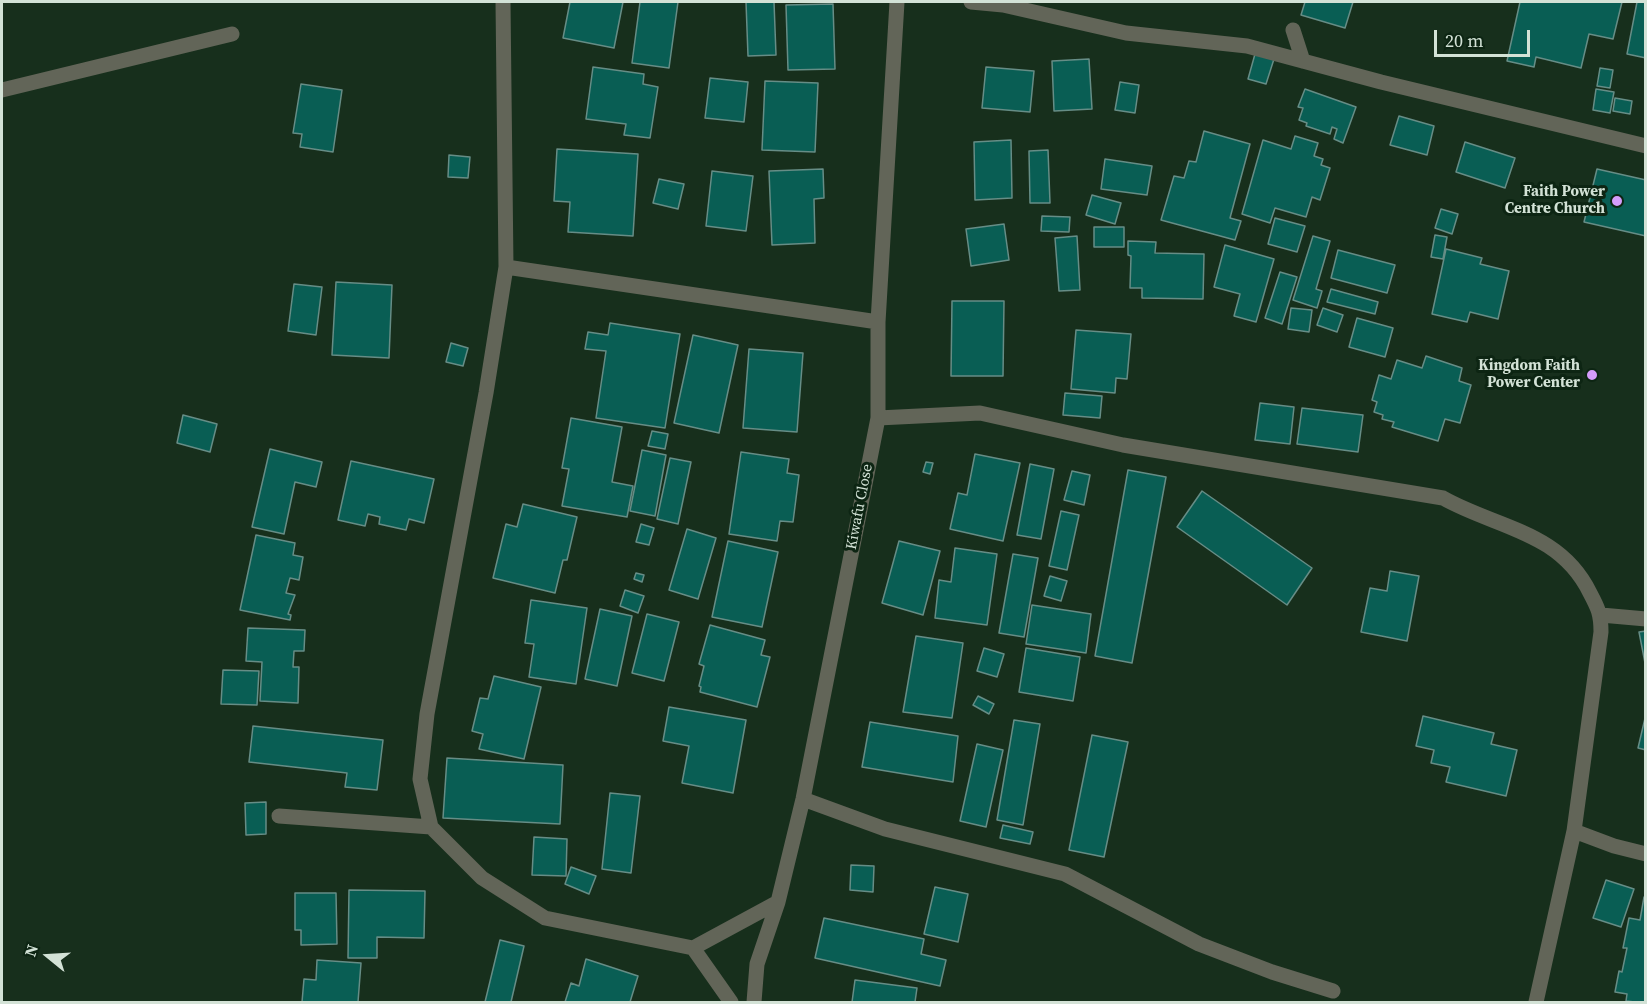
<!DOCTYPE html>
<html>
<head>
<meta charset="utf-8">
<style>
	body { margin:0 }
	#map { position:relative; width:1647px; height:1004px; overflow:hidden; background:#172f1c; font-family:"Source Serif 4",serif }
	canvas { display:block }
	.frame { position:absolute; inset:0; border:3px solid #d3e2d6; pointer-events:none }
	.north { position:absolute; left:18px; top:926px; width:60px; height:60px; -webkit-text-stroke:4px #0d2513; paint-order:stroke; rotate:288deg; font-size:16px; font-weight:700; line-height:24px; text-align:center; color:#d3e2d6 }
	.north::after { content:''; display:block; margin:auto; width:21px; height:27px; background:#d3e2d6; clip-path:polygon(50% 0,100% 100%,50% 72%,0 100%) }
	.scale { position:absolute; left:1434px; top:30px; width:96px; height:27px; box-sizing:border-box; border:3px solid #d3e2d6; border-top:0; padding-left:8px; font-size:18px; line-height:21px; white-space:nowrap; color:#d3e2d6; -webkit-text-stroke:4px #0d2513; paint-order:stroke }
</style>
</head>
<body>
<div id="map">
<canvas width="1647" height="1004"></canvas>
<div class="frame"></div>
<div class="north">N</div>
<div class="scale">20 m</div>
</div>
<script>
const g = document.querySelector('canvas').getContext('2d');
g.lineJoin = 'round';
function paint(path, color) { g.fillStyle = color; g.fill(path, 'evenodd'); }
function strokePath(path, color, width, dash) { g.strokeStyle = color; g.lineWidth = width; g.lineCap = dash ? 'butt' : 'round'; g.setLineDash(dash || []); g.stroke(path); }
function write(font, color, halo, rows, align = 'center') {
  g.font = font + ' "Source Serif 4",serif'; g.lineWidth = 6; g.setLineDash([]); g.textBaseline = 'middle'; g.strokeStyle = halo; g.fillStyle = color; for (const [text, x, y, turn = 0] of rows) {
    g.save(); g.translate(x, y); g.rotate((+turn || 0) * Math.PI / 180); g.textAlign = isNaN(turn) ? turn : align; if (halo) g.strokeText(text, 0, 0); g.fillText(text, 0, 0); g.restore();
  }
}
const building = new Path2D(`
	M570 2H623L614 48 563 38Z
	M640 2H678L669 68 632 63Z
	M746 2H774L776 55 748 56Z
	M1305 2H1353L1345 28 1301 15Z
	M1520 2H1622L1613 39 1589 34 1581 68 1536 57 1534 67 1507 61Z
	M1637 2H1646V58L1627 54Z
	M833 4 835 69 788 70 786 5Z
	M1255 54 1274 59 1266 84 1248 79Z
	M1089 59 1092 109 1054 111 1052 61Z
	M593 67 644 74 643 84 658 87 650 138 624 135 626 124 586 119Z
	M986 67 1034 71 1030 112 982 108Z
	M1600 68 1613 70 1610 88 1597 86Z
	M710 78 748 82 744 122 705 118Z
	M765 81 818 83 815 152 762 150Z
	M1120 82 1139 85 1135 113 1115 110Z
	M301 84 342 90 333 152 300 147 302 134 293 133Z
	M1305 89 1356 107 1343 143 1334 139 1337 129 1332 127 1330 134 1306 126 1307 123 1299 120 1303 108 1298 107Z
	M1596 89 1614 92 1610 113 1593 110Z
	M1615 98 1632 101 1630 114 1613 111Z
	M1399 116 1434 126 1427 155 1390 145Z
	M1204 131 1250 144 1230 218 1241 221 1235 240 1161 220 1174 176 1184 178 1189 161 1196 162Z
	M1295 136 1318 143 1314 156 1323 159 1321 165 1330 168 1320 200 1312 197 1306 217 1275 208 1270 223 1242 214 1263 140 1291 149Z
	M1011 140 1012 198 975 200 974 142Z
	M1465 142 1515 158 1505 188 1456 172Z
	M557 149 638 154 633 236 568 232 570 202 554 201Z
	M1048 150 1050 203H1030L1029 151Z
	M449 155 470 157 468 178 448 177Z
	M1105 159 1152 166 1147 195 1101 189Z
	M823 169 824 198 814 199 815 243 772 245 769 171Z
	M1597 169 1646 180V236L1584 222Z
	M712 171 753 176 746 231 706 226Z
	M659 179 684 184 678 209 653 203Z
	M1092 195 1121 203 1115 224 1086 215Z
	M1441 209 1458 214 1452 234 1435 228Z
	M1042 216 1070 217 1069 232 1041 231Z
	M1275 218 1305 226 1297 252 1268 244Z
	M1004 224 1009 260 971 266 966 229Z
	M1094 227H1124V247H1094Z
	M1435 235 1447 237 1443 259 1431 257Z
	M1077 236 1080 290 1059 291 1055 238Z
	M1313 236 1330 241 1316 289 1322 291 1317 308 1293 300Z
	M1128 241 1156 242 1155 253 1204 254 1203 299 1142 298V288H1130L1131 256 1128 255Z
	M1225 245 1274 259 1256 322 1234 316 1240 294 1214 287Z
	M1446 249 1482 258 1480 264 1509 271 1498 319 1470 312 1467 322 1432 314Z
	M1338 250 1395 265 1387 293 1331 278Z
	M1280 272 1297 277 1282 324 1265 318Z
	M336 282 392 285 389 358 332 355Z
	M294 284 322 287 316 335 288 331Z
	M1331 289 1378 302 1375 314 1327 302Z
	M952 301H1004L1003 376H951Z
	M1291 308 1312 310 1309 332 1288 329Z
	M1323 308 1343 315 1337 332 1317 325Z
	M1357 318 1393 328 1385 357 1349 347Z
	M610 323 680 334 665 428 596 418 606 351 585 349 588 332 608 335Z
	M1076 330 1131 334 1127 379 1116 378 1115 393 1071 389Z
	M693 335 738 345 719 433 674 423Z
	M451 343 468 348 463 366 446 362Z
	M749 349 803 353 797 432 743 428Z
	M1426 356 1462 368 1459 381 1471 385 1460 423 1445 419 1438 441 1392 427 1394 422 1382 419 1383 415 1374 412 1377 402 1372 400 1379 375 1391 379 1397 360 1422 368Z
	M1065 393 1102 396 1100 418 1063 415Z
	M1260 403 1294 407 1290 444 1255 440Z
	M1302 408 1363 415 1358 452 1297 444Z
	M183 415 217 424 210 452 177 443Z
	M571 418 622 427 612 482 633 486 627 517 562 506 569 469 562 468Z
	M652 431 668 434 665 449 648 446Z
	M270 449 322 462 316 487 295 482 284 534 252 527Z
	M642 450 666 455 655 516 630 511Z
	M741 452 789 459 787 473 799 475 793 522 780 521 777 541 729 534Z
	M975 454 1020 463 1003 541 950 529 958 493 967 495Z
	M670 458 691 462 678 524 657 519Z
	M351 461 434 479 424 523 409 519 406 530 379 524 380 517 368 514 365 526 338 520Z
	M926 462 933 463 930 474 923 472Z
	M1030 464 1054 469 1041 539 1017 535Z
	M1128 470 1166 477 1132 663 1095 656Z
	M1072 471 1090 475 1084 505 1064 500Z
	M1202 491 1312 568 1287 605 1177 527Z
	M523 504 577 517 567 560H563L555 593 493 578 506 524 517 527Z
	M1061 511 1079 515 1067 570 1049 566Z
	M641 524 654 528 649 545 636 542Z
	M687 529 716 538 698 599 669 590Z
	M256 535 295 543 293 555 303 557 299 580 290 578 286 593 295 595 288 614 291 615 290 620 240 610Z
	M728 541 778 552 762 627 712 617Z
	M899 541 940 551 923 615 882 603Z
	M955 548 997 554 987 625 935 618 939 580 951 582Z
	M1013 554 1038 558 1024 637 999 633Z
	M1390 571 1419 576 1407 641 1361 632 1370 588 1387 591Z
	M636 573 644 575 642 582 634 579Z
	M1050 576 1067 581 1061 601 1044 596Z
	M625 590 644 596 638 613 620 606Z
	M531 600 587 608 576 684 529 677 534 644 525 643Z
	M1032 605 1091 614 1086 653 1026 644Z
	M600 609 632 616 617 686 585 679Z
	M647 614 679 622 664 681 632 673Z
	M710 625 765 640 761 655 770 657 757 707 700 692 701 687 699 686 704 666 699 664Z
	M248 628 305 630 304 651H294L293 667H299L298 703 260 701 262 662 246 661Z
	M1646 631V663H1645L1639 632Z
	M916 636 963 643 952 718 903 712Z
	M984 648 1004 654 997 677 977 671Z
	M1026 648 1080 657 1073 701 1019 692Z
	M223 670 259 671 257 705 221 704Z
	M494 676 541 687 524 759 479 749 483 734 472 731 480 698 488 699Z
	M978 696 994 704 989 714 973 705Z
	M669 707 746 720 733 793 682 783 689 746 663 741Z
	M1646 714V750L1638 748Z
	M1423 716 1494 733 1491 744 1517 750 1506 796 1446 782 1450 767 1431 763 1434 750 1416 746Z
	M1014 720 1040 724 1023 825 997 820Z
	M870 722 958 736 953 782 862 767Z
	M253 726 383 740 377 790 345 787 347 773 249 762Z
	M1092 735 1128 742 1104 857 1069 850Z
	M977 744 1003 750 986 827 960 821Z
	M447 758 563 765 560 824 443 818Z
	M610 793 640 796 631 873 602 869Z
	M266 802V834L246 835 245 803Z
	M1003 825 1033 832 1030 844 1000 838Z
	M534 837 567 839 566 876 532 875Z
	M851 865 874 866 873 892 850 890Z
	M571 867 596 876 589 894 565 884Z
	M1606 880 1634 889 1621 927 1593 918Z
	M935 887 968 894 958 942 924 934Z
	M349 890 425 891 424 938 377 937V958H348Z
	M295 893H336L337 944 301 945V930H295Z
	M1644 897H1646V1002H1635L1626 1001 1627 994 1615 992 1619 971 1622 972 1627 948H1623L1629 918 1640 920Z
	M824 918 924 939 921 954 946 960 940 986 815 958Z
	M500 940 524 946 511 1002H485Z
	M586 959 638 976 630 1002H565L571 983 579 986Z
	M317 960 361 963 358 1002H302L304 979 316 980Z
	M855 980 917 988 915 1002H852Z`);
const minor = new Path2D(`
	M503 2 506 267 486 393 427 714 420 779 431 827 482 878 545 918 693 948 778 902
	M971 2 1003 5 1126 33 1247 46 1381 82 1646 146
	M1293 30 1303 61
	M2 90 232 34
	M506 267 878 322
	M878 418 980 413 1123 445 1443 498C1496 528 1560 531 1590 593 1598 608 1601 614 1601 632L1574 831 1536 1002
	M1601 615 1646 619
	M803 799 885 829 1065 874 1199 944 1272 972 1333 991
	M279 816 431 827
	M1574 831 1614 846 1646 854
	M693 948 731 1002
	M754 1002 757 964 778 902 803 799 878 418V322L897 2`);
const markers = [
	[1617,201,6,"#d59cfb"],
	[1592,375,6,"#d59cfb"]
];
const poiNames = [
	["Faith Power",1605,192],
	["Centre Church",1605,209],
	["Kingdom Faith",1580,366],
	["Power Center",1580,383]
];
const streetNames = [
	["Kiwafu Close",860,507,-79]
];
paint(building, '#095e54');
strokePath(building, '#668d86', 1.5);
strokePath(minor, '#626558', 15);
for (const [x, y, r, color] of markers) { const dot = new Path2D(); dot.arc(x, y, r, 0, 2 * Math.PI); g.fillStyle = color; g.fill(dot); strokePath(dot, '#0d2513', 2); }
write('bold 15px', '#d3e2d6', '#0d2513', poiNames, 'right');
write('15px', '#d3e2d6', '#0d2513', streetNames);
</script>
</body>
</html>
